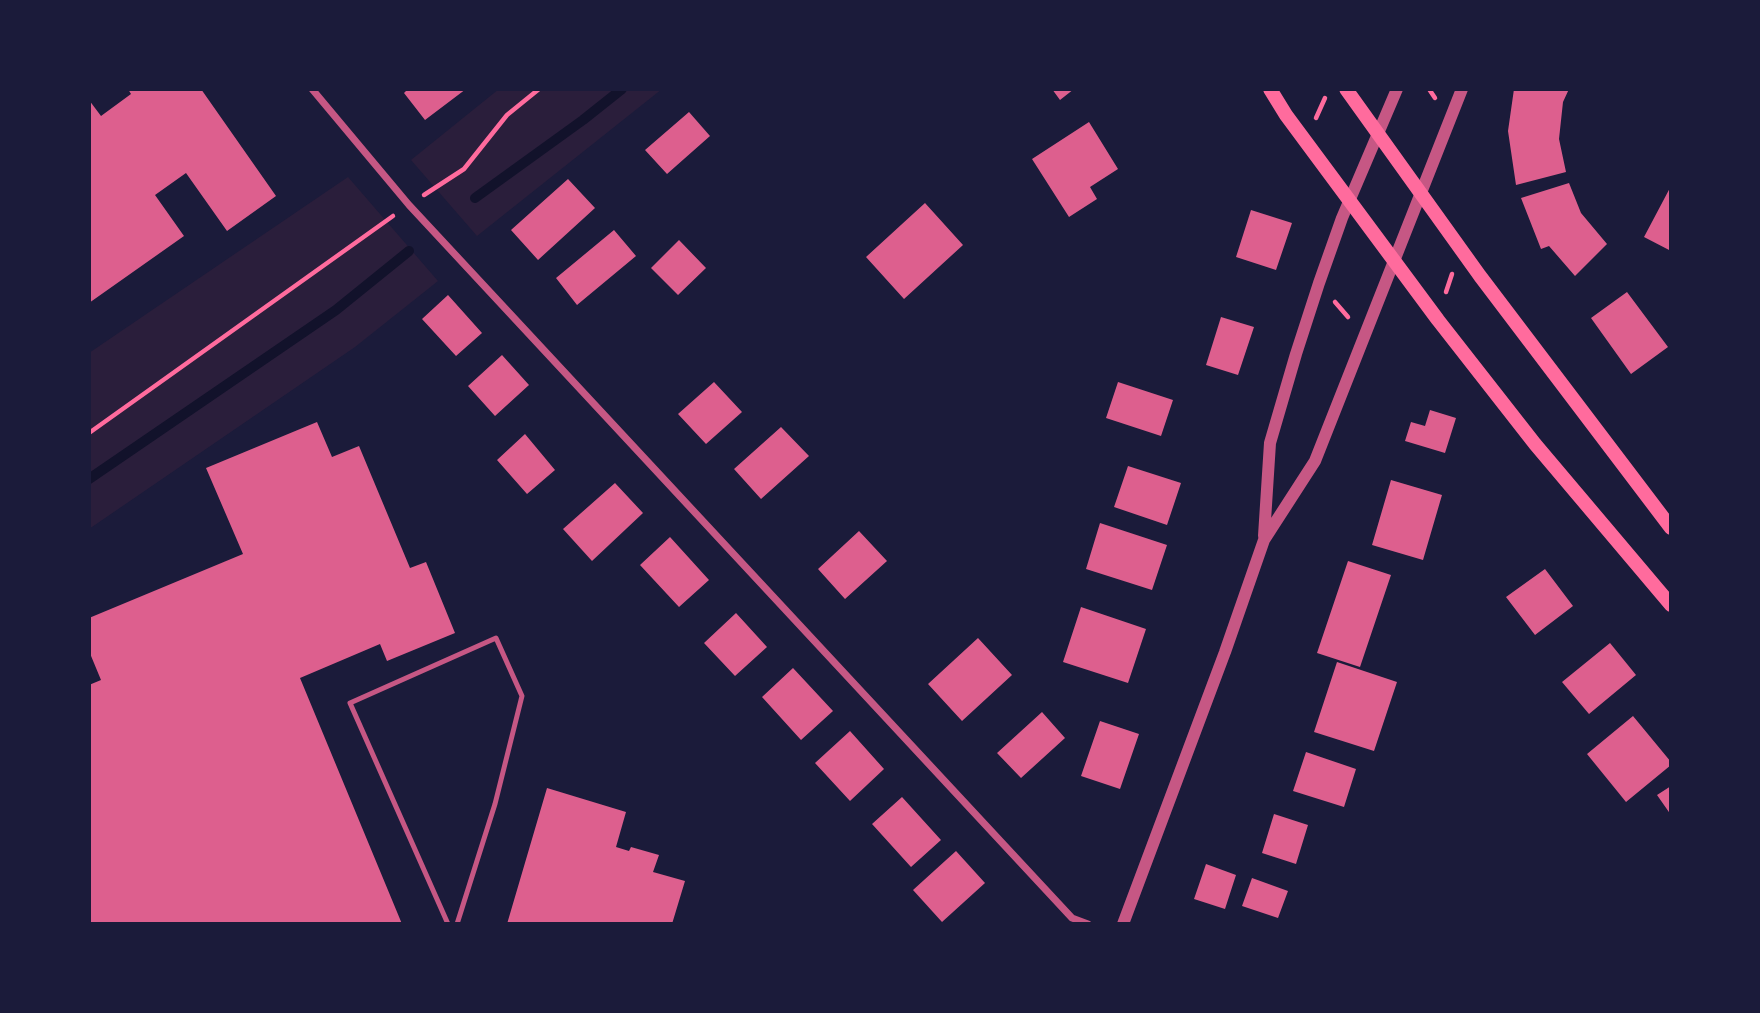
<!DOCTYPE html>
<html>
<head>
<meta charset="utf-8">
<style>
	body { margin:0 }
	#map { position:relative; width:1760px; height:1013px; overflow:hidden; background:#1b1b3a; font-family:"Crimson Pro",serif }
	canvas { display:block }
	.frame { position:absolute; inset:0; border:91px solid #1b1b3a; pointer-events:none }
</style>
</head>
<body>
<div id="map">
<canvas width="1760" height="1013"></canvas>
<div class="frame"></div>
</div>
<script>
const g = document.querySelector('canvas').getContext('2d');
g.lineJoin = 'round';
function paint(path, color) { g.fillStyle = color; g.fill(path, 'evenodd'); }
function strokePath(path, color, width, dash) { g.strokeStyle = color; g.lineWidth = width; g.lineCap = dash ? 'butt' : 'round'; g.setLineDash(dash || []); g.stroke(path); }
const green = new Path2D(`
	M499 89H662L477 236 411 160Z
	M348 177 438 281 355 347 89 529V353Z`);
const stream = new Path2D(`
	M475 198 583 120 622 89
	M89 479 336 310 409 251`);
const building = new Path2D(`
	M128 89H201L276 196 227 231 186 173 155 195 184 236 89 303V100L101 116 131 94Z
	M408 89H466L425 120 404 93Z
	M1052 89H1074L1060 100Z
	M1514 89H1569L1563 102 1559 139 1566 172 1516 185 1508 131Z
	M689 112 710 136 667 174 645 150Z
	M1089 122 1118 169 1090 187 1097 199 1069 217 1032 159Z
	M568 179 595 208 538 260 511 230Z
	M1569 183 1581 213 1607 244 1575 276 1549 246 1541 249 1521 198Z
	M1671 186V251L1644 237Z
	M925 203 963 245 904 299 866 257Z
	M1251 210 1292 223 1276 270 1236 257Z
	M614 230 636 256 577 305 556 278Z
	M679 240 706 268 678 295 651 268Z
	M1627 292 1668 347 1631 374 1591 318Z
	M448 295 482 333 456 356 422 319Z
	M1221 317 1254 327 1238 375 1206 365Z
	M502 355 529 385 495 416 468 386Z
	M714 382 742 412 706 444 678 414Z
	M1118 382 1173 400 1161 436 1106 418Z
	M1430 410 1456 418 1445 453 1405 441 1411 422 1425 426Z
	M317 422 332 457 359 446 410 568 426 562 455 633 387 661 380 644 300 678 402 924H89V685L101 680 89 651V618L243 554 206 468Z
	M781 427 809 456 761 499 734 469Z
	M525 434 555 470 527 494 497 460Z
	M1128 466 1181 483 1167 525 1114 507Z
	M1391 480 1442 495 1423 560 1372 545Z
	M615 483 643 513 592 561 563 529Z
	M1100 523 1167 545 1152 590 1086 569Z
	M859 531 887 561 845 599 818 569Z
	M670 537 709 580 679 607 640 565Z
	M1348 561 1391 575 1360 667 1317 653Z
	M1545 569 1573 606 1535 635 1506 597Z
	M1081 607 1146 629 1128 683 1063 662Z
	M736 613 767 647 735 676 704 643Z
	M978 638 1012 675 962 721 928 684Z
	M1610 643 1636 675 1589 714 1562 682Z
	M1337 662 1397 682 1374 751 1314 732Z
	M793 668 833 711 801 740 762 697Z
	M1042 712 1065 738 1021 778 997 753Z
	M1633 716 1671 762V765L1626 802 1587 754Z
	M1100 721 1139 734 1120 789 1081 776Z
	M850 731 884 769 850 801 815 763Z
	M1306 752 1356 769 1344 807 1293 791Z
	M1671 786V815L1657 795Z
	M547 788 626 812 616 847 629 851 631 847 659 855 653 872 685 881 672 924H507Z
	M902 797 941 840 911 867 872 824Z
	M1274 814 1308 825 1296 864 1262 853Z
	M956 851 985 883 942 922 913 890Z
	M1206 864 1236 875 1225 909 1194 899Z
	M1252 878 1288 891 1278 918 1242 906Z`);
const path = new Path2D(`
	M1429 89 1435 98
	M1316 118 1325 98
	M424 195 464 169 507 115 539 89
	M1446 292 1452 274
	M1335 302 1348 317
	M89 433 393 216`);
const service = new Path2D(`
	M448 924 350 703 496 638 522 696 495 804 457 924`);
const minor = new Path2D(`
	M312 89 409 205 1072 918 1088 924`);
const tertiary = new Path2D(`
	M1264 536 1270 443 1296 354 1319 283 1342 218 1397 89
	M1123 924 1225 652 1264 540 1315 461 1462 89`);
const secondary = new Path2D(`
	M1270 89 1286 115 1438 320 1535 444 1671 605
	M1346 89 1480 276 1671 528`);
paint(green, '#2a1e3b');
strokePath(stream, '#12122b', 10);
paint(building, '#dd5f8e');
strokePath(path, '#ff6b9d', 4.5);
strokePath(service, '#c65784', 5);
strokePath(minor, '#c65784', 7);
strokePath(tertiary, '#c65784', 12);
strokePath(secondary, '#ff6b9d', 14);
</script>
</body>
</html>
